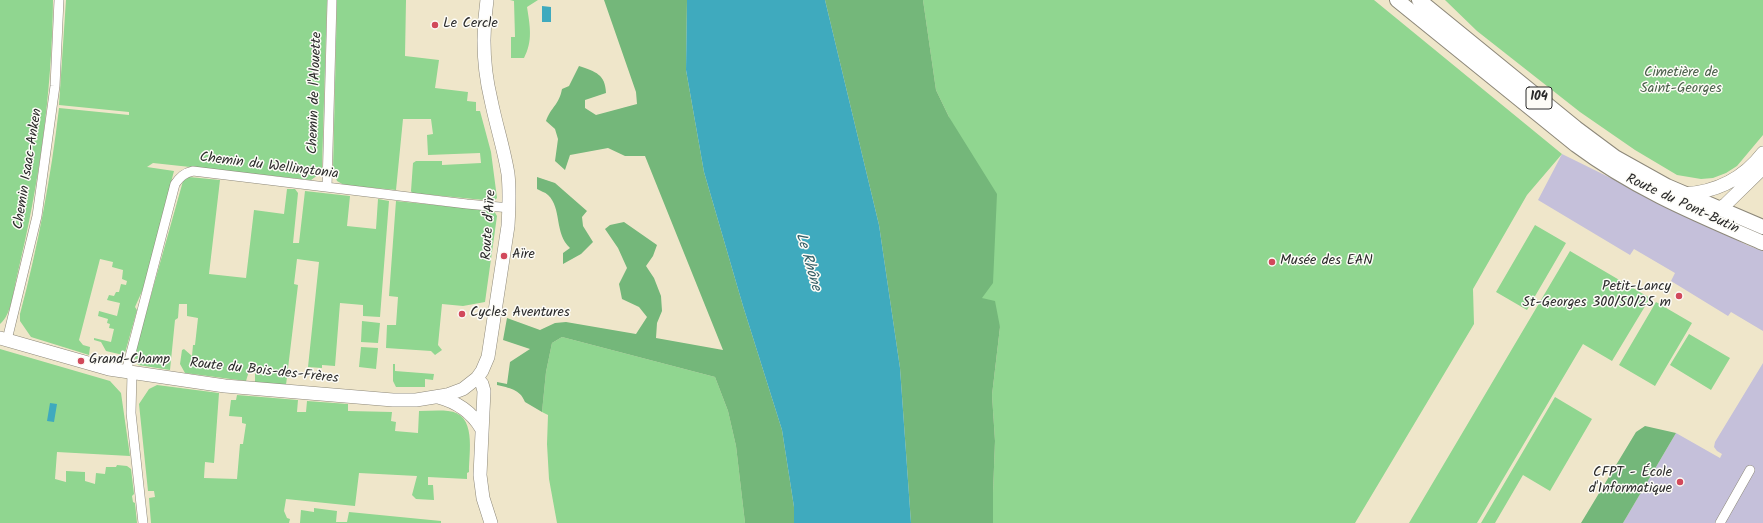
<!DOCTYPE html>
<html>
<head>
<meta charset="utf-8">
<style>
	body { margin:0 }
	canvas { display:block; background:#efe6ca }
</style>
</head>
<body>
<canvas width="1763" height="523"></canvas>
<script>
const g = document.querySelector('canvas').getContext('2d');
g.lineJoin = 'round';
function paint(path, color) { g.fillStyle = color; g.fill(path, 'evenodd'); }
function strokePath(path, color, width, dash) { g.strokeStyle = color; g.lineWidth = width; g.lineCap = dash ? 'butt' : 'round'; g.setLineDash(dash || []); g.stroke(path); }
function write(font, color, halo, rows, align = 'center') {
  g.font = font + ' Kalam,sans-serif'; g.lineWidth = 3; g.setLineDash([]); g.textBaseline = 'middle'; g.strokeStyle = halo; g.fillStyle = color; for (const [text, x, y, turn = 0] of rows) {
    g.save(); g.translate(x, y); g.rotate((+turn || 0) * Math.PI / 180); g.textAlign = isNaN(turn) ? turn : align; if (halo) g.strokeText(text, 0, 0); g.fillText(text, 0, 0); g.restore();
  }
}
const industrial = new Path2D(`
	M1562 154 1747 245 1763 251V331L1731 312 1728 316 1671 281 1675 273 1634 249 1630 255 1538 200Z
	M1763 363V523H1623L1676 433 1720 458 1722 454 1717 451 1714 447 1715 442Z`);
const green = new Path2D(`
	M0 0H53C52 93 39 186 17 276 13 291 12 314 0 324Z
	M66 0H327L322 168 318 175 311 180 153 163 147 167 174 171 143 289 135 307 137 310 125 353 123 355 106 351 101 342 94 340V338L111 342 114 329 109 328 110 324 107 323 108 319 98 316 99 311 117 316 120 303 107 300 109 295 114 296 116 292H119L121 284 126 285 127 281 122 279 123 270 112 267 113 262 100 259 79 340 83 345 90 347 89 355 31 337 20 321V314C38 246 51 177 59 108L129 115V112L59 105Z
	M337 0H406L405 56 439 60 435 88 468 92 467 101 476 102V111H480L491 152 497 198 494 201 412 193 411 191 413 163 416 161H442V165L481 163 480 153 428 155 427 135 433 134 431 119H403L396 190 344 185 337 181 333 169Z
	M510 0H538L527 7C530 26 533 41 524 58H511V37H515L514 1Z
	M923 0H1374L1562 154 1527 195 1473 289 1474 324 1355 523H993V493L995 441 992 395 1000 327 982 298 949 117 936 90Z
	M1445 0H1763V135L1737 166 1726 173 1713 178 1701 179 1677 175 1635 150 1580 112 1477 31Z
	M189 177 220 180 209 274 246 278 254 210 284 214 287 189H295L298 193 293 243H299L305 191 350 196 347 226 376 229 378 199 389 201 380 317 363 316V305L340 303 335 366 322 365V368L308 367 319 262 297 259 294 284 298 285 286 385 255 383V372L249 371 246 381 185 373 180 364 182 350 184 349 192 356 193 345H195L198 318 187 316V304H179L178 318 175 320 170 370 138 365 134 356 183 181Z
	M396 201 494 211 497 216 485 302 463 306 442 304 438 345 442 350 435 355 431 351 386 348 387 325H396L398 297 389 296Z
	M1535 225 1566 243 1527 310 1496 292Z
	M1570 251 1650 298 1612 361 1583 344 1477 523H1409Z
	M1656 302 1692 323 1655 386 1619 365Z
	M362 321 380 323 378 343 361 342Z
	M1689 334 1730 358 1711 390 1670 365Z
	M562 337 715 377 728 411 736 446 745 523H557L549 479 547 444 548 415 542 412 546 372 552 343Z
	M361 347 378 348 376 369 359 367Z
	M0 349 110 381 121 393 130 456 57 452 55 479 66 482V471L85 472V481L95 484 96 473 105 474 106 467H116L117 465 127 466 131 469 134 494 132 496 133 502 135 503 137 523H0Z
	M393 364H395V371L434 374 433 380 425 379V387H396L393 381Z
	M157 385 219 393 214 463 205 462 204 478 237 479 240 444H243L246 424 242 423V417L229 416 231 400H236L237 395 298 400 297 412H306L307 401 348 404V411L392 412 391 421 396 422 395 431 418 433 419 411C429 411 439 410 448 411 477 413 469 452 469 472L467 473V479L428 477V485H433L434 500 416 499 412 495 417 476 359 473 355 506 286 499 284 511 287 518 290 519 289 523H151L149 498 155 497 154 491H148L139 404 149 389Z
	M1555 397 1592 419 1550 491 1523 475 1495 523H1481Z
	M314 508 337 511 336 522H347L349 512 441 521V523H300L301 510 314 512Z`);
const forest = new Path2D(`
	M604 0H687L686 70 704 172 743 306 782 430 794 507V523H745L736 446 728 411 715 377 562 337 552 343 546 372 542 412 525 402C520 389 509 388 497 385V382L507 384 510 362 530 349 503 340 507 318 540 330 555 323 566 322 636 334 647 317 639 307 622 299 619 284 627 268 618 248 605 229 610 225 624 222 657 245 653 256 646 266 654 278 661 296 662 311 657 323 656 338 723 350 645 156H625L608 148 570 155 565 170 555 161 558 139 555 129 546 121C551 107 559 105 562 89L569 86 579 66C596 72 605 74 606 93L585 100V108L596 115 637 104 636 92Z
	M825 0H923L936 90 949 117 997 194 993 283 982 298 995 301 1000 327 992 395 995 441 993 493V523H911L900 368 879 225Z
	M537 177 555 183 587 211 582 217 583 226 593 242 581 254 563 264V253L570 248C554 233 562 208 548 195 545 192 540 191 537 189Z
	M1645 426 1676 433 1623 523H1581L1636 432Z`);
const water = new Path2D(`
	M687 0H825L879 225 900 368 911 523H794V507L782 430 743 306 704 172 686 70Z
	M542 6 551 7V22H542Z
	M50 403 57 404 54 422 47 421Z`);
const street = new Path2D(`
	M327 187 332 0
	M7 340 37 216 55 86 59 0
	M126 372 175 184C180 177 184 173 193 171L467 204 510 208
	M132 373 131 413 143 523
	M1720 523 1750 470`);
const secondary = new Path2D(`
	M1684 194C1717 192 1743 179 1763 153
	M1713 213 1726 204 1763 168
	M0 338 109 369 225 386 393 400H416L447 395 463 389 477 378 482 371 488 357 508 226C509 209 510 192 508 174 504 149 496 125 491 100 483 67 482 34 487 0
	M477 378 482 384 484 391 480 475 483 498 491 523
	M438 397C457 402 471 411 481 428`);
const primary = new Path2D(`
	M1397 0 1576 145C1635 189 1696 214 1763 243
	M1419 0 1576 128 1615 157 1667 186 1763 227`);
const markers = [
	[435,25,4,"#d1495b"],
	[504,256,4,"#d1495b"],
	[1272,262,4,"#d1495b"],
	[1679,296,4,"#d1495b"],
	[462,314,4,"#d1495b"],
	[81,361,4,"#d1495b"],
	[1680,482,4,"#d1495b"]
];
const shields = [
	[1539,98,26]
];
const shieldNames = [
	["104",1539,98]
];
const poiNames = [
	["Le Cercle",443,25],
	["Aïre",512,256],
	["Musée des EAN",1280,262],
	["Petit-Lancy",1671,288,"right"],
	["St-Georges 300/50/25 m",1671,304,"right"],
	["Cycles Aventures",470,314],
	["Grand-Champ",89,361],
	["CFPT - École",1672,474,"right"],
	["d'Informatique",1672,490,"right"]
];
const parkNames = [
	["Cimetière de",1681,74],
	["Saint-Georges",1681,90]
];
const streetNames = [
	["Chemin de l'Alouette",316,93,-88],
	["Chemin du Wellingtonia",269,167,7],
	["Chemin Isaac-Anken",29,169,-81],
	["Route du Pont-Butin",1682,205,25],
	["Route d'Aïre",490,225,-86],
	["Route du Bois-des-Frères",264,372,6]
];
const waterNames = [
	["Le Rhône",807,262,74]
];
paint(industrial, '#c5c0da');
paint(green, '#90d690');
paint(forest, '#74b77a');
paint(water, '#3faabe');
strokePath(street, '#8d887a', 10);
strokePath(secondary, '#8d887a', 14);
strokePath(primary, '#8d887a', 16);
strokePath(street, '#fff', 9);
strokePath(secondary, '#fff', 13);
strokePath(primary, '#fff', 14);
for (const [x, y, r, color] of markers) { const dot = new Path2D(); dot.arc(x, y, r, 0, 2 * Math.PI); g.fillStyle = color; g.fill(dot); strokePath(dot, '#fdfcf7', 1.5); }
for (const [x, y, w] of shields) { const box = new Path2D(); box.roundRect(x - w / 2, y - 11, w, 22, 3); g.fillStyle = '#fdfcf7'; g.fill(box); strokePath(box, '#2b2b2b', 1); }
write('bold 13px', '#2b2b2b', null, shieldNames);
write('14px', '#2b2b2b', '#fdfcf7', poiNames, 'left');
write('14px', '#495e49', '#fdfcf7', parkNames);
write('14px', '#2b2b2b', '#fdfcf7', streetNames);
write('italic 15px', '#335e66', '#fdfcf7', waterNames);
</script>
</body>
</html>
